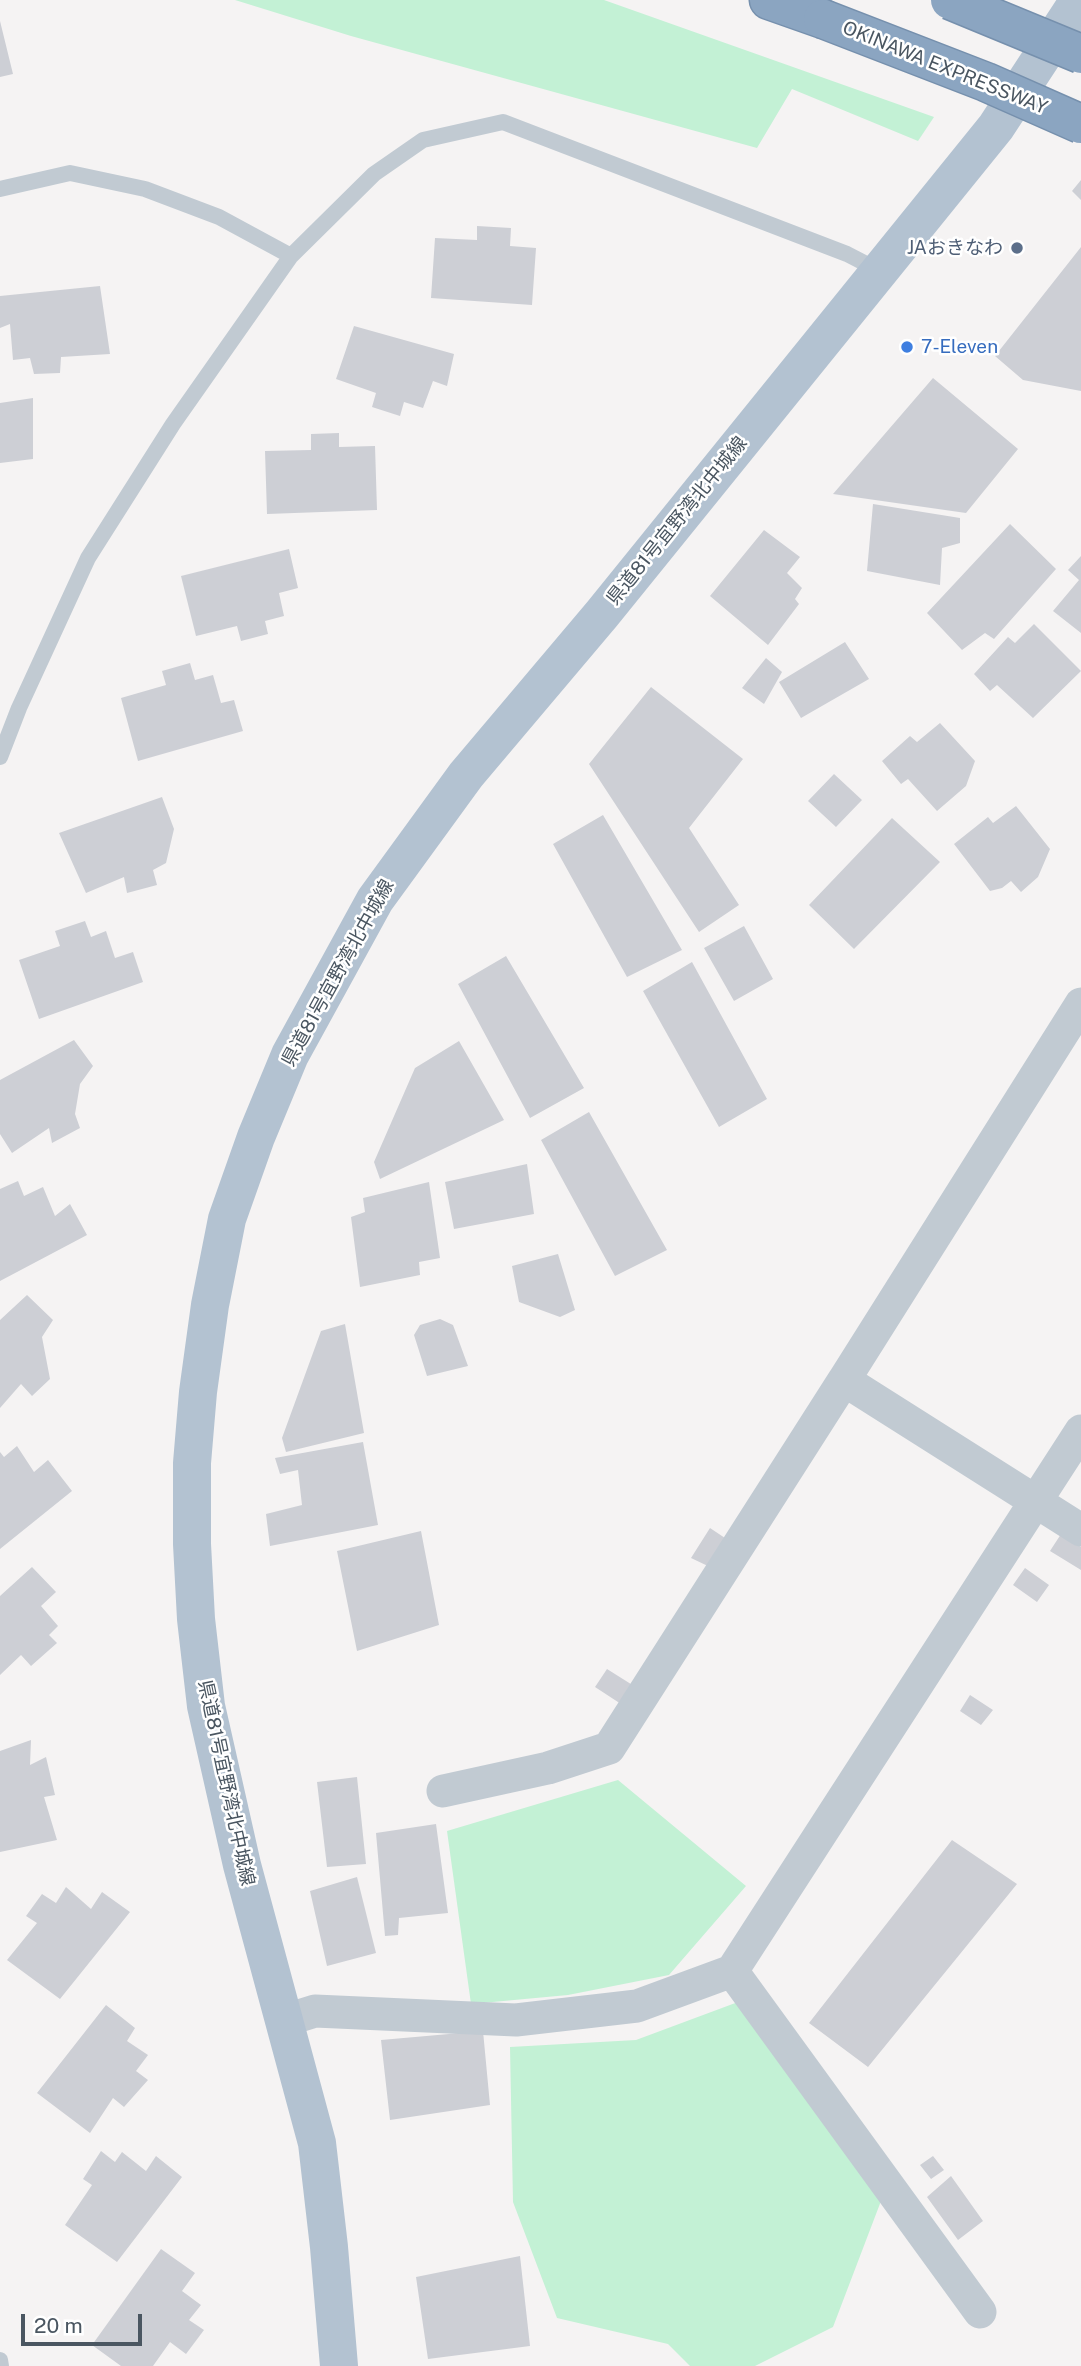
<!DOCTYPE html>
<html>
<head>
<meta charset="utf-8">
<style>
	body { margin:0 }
	#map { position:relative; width:1081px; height:2366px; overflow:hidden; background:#f5f3f3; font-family:"Public Sans",sans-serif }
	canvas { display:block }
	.scale { position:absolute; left:21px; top:2314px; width:121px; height:32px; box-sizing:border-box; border:4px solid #4a5661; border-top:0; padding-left:9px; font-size:21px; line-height:24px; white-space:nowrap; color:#4a5661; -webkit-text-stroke:5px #fff; paint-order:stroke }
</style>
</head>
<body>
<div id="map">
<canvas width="1081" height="2366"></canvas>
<div class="scale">20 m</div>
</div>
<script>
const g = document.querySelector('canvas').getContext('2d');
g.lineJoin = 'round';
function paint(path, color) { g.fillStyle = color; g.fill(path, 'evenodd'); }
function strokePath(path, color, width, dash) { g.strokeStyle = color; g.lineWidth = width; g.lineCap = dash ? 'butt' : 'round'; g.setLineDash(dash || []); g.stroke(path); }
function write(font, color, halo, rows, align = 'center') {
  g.font = font + ' "Public Sans","Noto Sans JP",sans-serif'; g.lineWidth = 5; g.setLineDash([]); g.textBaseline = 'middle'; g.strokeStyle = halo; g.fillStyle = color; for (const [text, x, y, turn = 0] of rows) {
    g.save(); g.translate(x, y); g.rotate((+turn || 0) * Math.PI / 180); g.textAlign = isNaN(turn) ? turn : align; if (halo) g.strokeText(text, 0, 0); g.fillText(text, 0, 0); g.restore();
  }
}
const green = new Path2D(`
	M235 0H604L934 117 918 141 792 89 757 148 351 36Z
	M618 1780 746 1886 669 1975 568 1995 471 2004 447 1831Z
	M738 2002 881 2201 833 2327 755 2366H690L668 2344 557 2318 513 2202 510 2047 636 2040Z`);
const building = new Path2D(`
	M0 21 13 74 0 77Z
	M1081 180V200L1072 191Z
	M477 226 511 228 510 246 536 248 532 305 431 298 435 238 477 240Z
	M1081 247V391L1023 380 995 356Z
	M100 286 110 354 61 357 60 373 34 374 30 358 13 360 10 324 0 328V296Z
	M354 326 454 354 447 386 433 381 423 408 404 402 400 416 372 407 376 393 336 379Z
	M933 378 1018 449 966 513 833 494Z
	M33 398V459L0 463V403Z
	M339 433V447L375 446 377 510 267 514 265 451 311 450V434Z
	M873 504 960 518V543L942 548 940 585 867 571Z
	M1010 524 1056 569 994 639 985 633 962 650 927 613Z
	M764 530 800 557 787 573 802 588 795 599 799 604 768 645 710 596Z
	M289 549 298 588 279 593 284 616 265 621 268 634 241 641 237 626 196 636 181 576Z
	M1081 556V633L1053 611 1079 580 1068 570Z
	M1034 624 1081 671 1033 718 997 685 990 691 974 674 1008 637 1015 643Z
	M845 642 869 679 801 718 779 682Z
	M766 658 782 672 764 704 742 688Z
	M190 663 195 680 213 675 221 703 234 700 243 731 138 761 121 698 166 685 162 671Z
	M651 687 743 759 689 828 739 905 699 932 589 764Z
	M940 723 975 761 966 786 937 811 908 779 901 784 882 761 910 736 917 742Z
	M834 774 862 800 836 827 808 801Z
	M162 797 174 829 166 863 153 870 157 885 127 893 124 877 86 893 59 833Z
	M1016 806 1050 849 1038 877 1021 892 1011 881 1002 888 990 891 954 844 988 817 993 823Z
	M603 815 682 950 627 977 553 844Z
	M892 818 940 862 854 949 809 905Z
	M85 921 91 937 106 931 115 958 133 952 143 982 39 1019 19 960 60 946 55 931Z
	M744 926 773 979 734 1001 704 948Z
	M506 956 584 1088 530 1118 458 984Z
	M692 962 767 1099 719 1127 643 991Z
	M74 1040 93 1066 80 1084 75 1114 80 1128 52 1143 49 1128 12 1153 0 1134V1080Z
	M459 1041 504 1120 380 1179 374 1162 415 1068Z
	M589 1112 667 1250 615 1276 541 1140Z
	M527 1164 534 1214 454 1229 445 1182Z
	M18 1181 24 1196 43 1187 55 1216 70 1204 87 1235 0 1281V1189Z
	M429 1182 440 1258 419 1262 420 1275 360 1287 351 1217 365 1212 363 1198Z
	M558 1254 575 1310 560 1317 519 1302 512 1266Z
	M27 1295 53 1320 42 1337 50 1379 32 1396 21 1384 0 1408V1320Z
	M440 1319 453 1325 468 1366 427 1376 414 1335 420 1325Z
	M345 1324 364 1433 286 1452 282 1438 321 1331Z
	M363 1442 378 1525 270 1546 266 1514 302 1505 298 1470 280 1474 275 1458Z
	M17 1446 34 1472 48 1460 72 1491 0 1549V1452L4 1457Z
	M710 1528 728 1540 710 1567 691 1558Z
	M421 1531 439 1625 357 1651 337 1551Z
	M1061 1534 1081 1547V1570L1050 1551Z
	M32 1567 56 1592 41 1606 58 1626 49 1635 57 1643 31 1666 21 1655 0 1675V1596Z
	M1025 1568 1049 1585 1037 1602 1013 1585Z
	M607 1669 634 1686 621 1704 595 1687Z
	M970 1695 993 1710 981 1725 960 1711Z
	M31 1740 30 1765 46 1757 55 1795 44 1797 57 1840 0 1852V1751Z
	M357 1777 366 1864 327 1867 317 1782Z
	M436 1824 448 1913 399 1918 398 1935 385 1936 376 1833Z
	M952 1840 1017 1884 868 2067 809 2023Z
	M357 1877 376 1953 327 1966 310 1891Z
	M66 1887 91 1909 102 1892 130 1912 60 1999 7 1960 37 1923 26 1916 42 1894 56 1903Z
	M106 2005 135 2028 127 2041 148 2055 136 2071 148 2080 124 2107 113 2098 90 2133 37 2093Z
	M483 2031 490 2105 390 2120 381 2040Z
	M101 2151 115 2162 122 2152 146 2171 156 2156 182 2177 117 2262 65 2225 92 2185 83 2179Z
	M933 2156 944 2170 931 2179 920 2165Z
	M951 2176 983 2221 958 2240 927 2197Z
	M161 2249 195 2273 182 2291 201 2305 189 2320 204 2330 186 2354 170 2342 153 2366H121L92 2345Z
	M520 2256 530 2346 428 2359 416 2277Z`);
const service = new Path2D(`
	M0 189 70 173 145 189 219 217 291 256
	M0 757 19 708 88 558 173 424 291 256 374 174 423 140 503 122 847 254 878 270
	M0 2360 1 2366`);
const minor = new Path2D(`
	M1081 1004 844 1380 1081 1530
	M443 1791 548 1768 609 1748 844 1380
	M732 1971 980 2312
	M283 2021 315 2011 516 2020 637 2006 732 1971 1081 1431`);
const primary = new Path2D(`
	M339 2366 329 2247 317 2143 242 1865 206 1706 196 1619 192 1544V1463L198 1392 210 1305 227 1219 256 1137 290 1055 375 900 466 775 602 614 996 127 1079 0`);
const motorway = new Path2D(`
	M769 0 823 19`);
const motorwayBridge = new Path2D(`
	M950 0 1081 54
	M823 19 986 82 1081 124`);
const markers = [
	[1017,248,7,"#5c6f8a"],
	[907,347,7,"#3f7fe0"]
];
const streetNames = [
	["OKINAWA EXPRESSWAY",945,68,22],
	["県道81号宜野湾北中城線",677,521,-51],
	["県道81号宜野湾北中城線",338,973,-61],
	["県道81号宜野湾北中城線",226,1783,78]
];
const serviceNames = [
	["JAおきなわ",1003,248]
];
const shopNames = [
	["7-Eleven",921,347]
];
paint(green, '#c3f1d5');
paint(building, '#cdcfd5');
strokePath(motorway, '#7690ad', 41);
strokePath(service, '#c1cad2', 16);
strokePath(minor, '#c1cad2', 33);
strokePath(primary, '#b3c2d1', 38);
strokePath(motorway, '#8ba5c1', 38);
strokePath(motorwayBridge, '#7690ad', 41, []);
strokePath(motorwayBridge, '#8ba5c1', 38);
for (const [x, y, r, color] of markers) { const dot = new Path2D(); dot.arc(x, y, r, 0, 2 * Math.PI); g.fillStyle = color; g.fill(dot); strokePath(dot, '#fff', 2.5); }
write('19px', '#4a5661', '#fff', streetNames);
write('19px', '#4e5e75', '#fff', serviceNames, 'right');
write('19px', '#366cbe', '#fff', shopNames, 'left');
</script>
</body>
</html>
